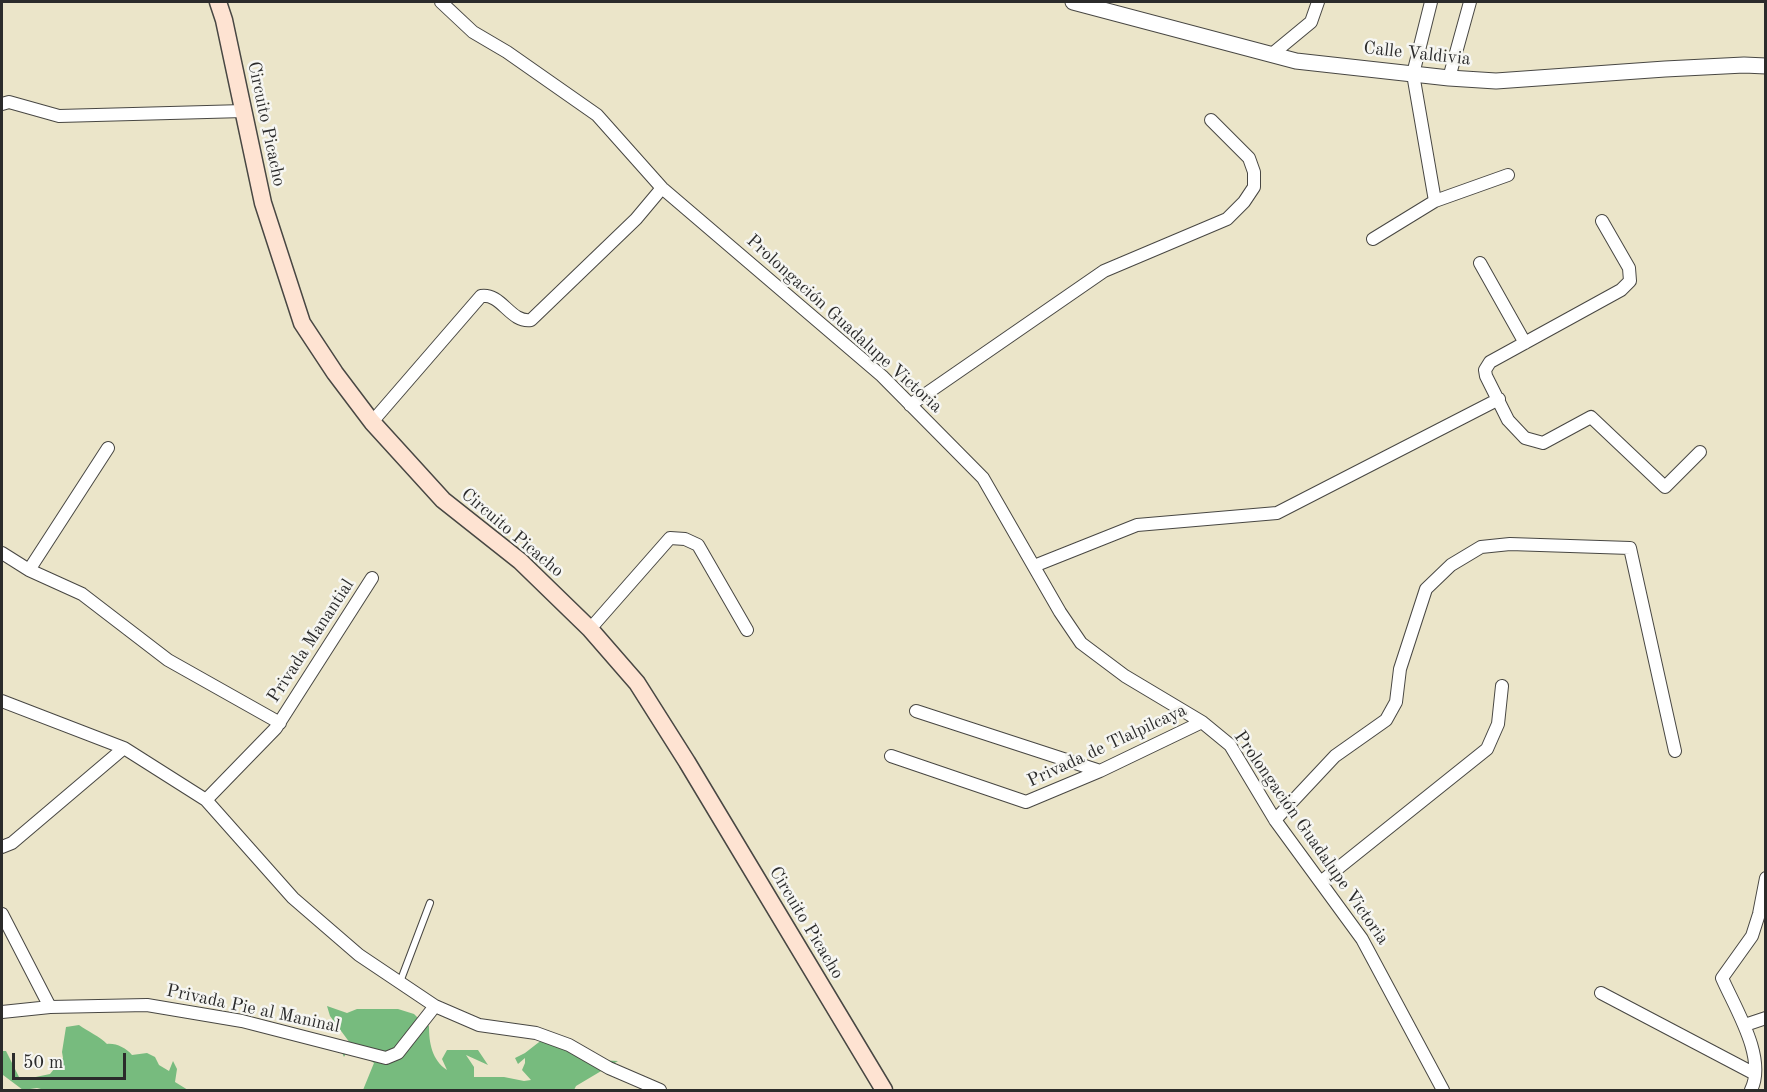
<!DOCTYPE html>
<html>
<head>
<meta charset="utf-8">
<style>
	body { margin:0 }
	#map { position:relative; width:1767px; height:1092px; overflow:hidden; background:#ebe5c9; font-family:"Old Standard TT",serif }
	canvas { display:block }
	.frame { position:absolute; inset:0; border:3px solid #2b2b2b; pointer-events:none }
	.scale { position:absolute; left:12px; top:1053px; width:114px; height:27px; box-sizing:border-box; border:3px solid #2b2b2b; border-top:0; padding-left:8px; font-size:18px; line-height:21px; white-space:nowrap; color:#2b2b2b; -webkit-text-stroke:4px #f6f6f2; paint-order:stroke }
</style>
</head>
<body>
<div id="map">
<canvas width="1767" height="1092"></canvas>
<div class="frame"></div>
<div class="scale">50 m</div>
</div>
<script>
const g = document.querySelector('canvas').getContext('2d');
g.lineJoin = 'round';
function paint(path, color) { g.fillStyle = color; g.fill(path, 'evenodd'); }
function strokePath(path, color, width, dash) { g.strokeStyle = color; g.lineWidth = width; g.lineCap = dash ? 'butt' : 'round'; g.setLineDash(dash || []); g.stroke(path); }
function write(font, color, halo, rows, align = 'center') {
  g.font = font + ' "Old Standard TT",serif'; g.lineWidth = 5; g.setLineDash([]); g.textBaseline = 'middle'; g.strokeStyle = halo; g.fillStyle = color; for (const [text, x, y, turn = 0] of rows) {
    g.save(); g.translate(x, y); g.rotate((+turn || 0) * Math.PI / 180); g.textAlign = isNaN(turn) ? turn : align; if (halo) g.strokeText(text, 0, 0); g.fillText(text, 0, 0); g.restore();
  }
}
const forest = new Path2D(`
	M327 1006 347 1013 357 1009H398L414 1014 422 1022 429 1026C429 1043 432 1060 447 1070L442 1059 447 1050H478L488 1065 466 1055 474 1067V1077H504L524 1081 531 1080 522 1070 525 1063V1058L518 1064 515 1058 525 1053 543 1039 597 1060 618 1061 576 1086 574 1090H363L374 1063 349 1047 344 1057 340 1048 350 1043 330 1016Z
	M79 1025C87 1031 101 1037 107 1044 116 1043 126 1048 132 1055L147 1053 155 1057 159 1065 169 1071 173 1061 177 1069 175 1082 188 1090H45L37 1088 23 1090 3 1075 2 1051H6L19 1077 31 1078 50 1074 63 1058 62 1052 66 1027Z`);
const service = new Path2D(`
	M400 982 430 903`);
const minor = new Path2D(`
	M441 2 473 32 507 52 597 115 662 188 882 376 983 478 1060 612 1081 643 1125 676 1202 722 1230 745 1275 820 1362 939 1443 1090
	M1431 2 1413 74 1435 201
	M1271 55 1311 22 1318 2
	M1449 78 1470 2
	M2 104 9 102 59 116 244 111
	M1602 221 1629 268 1630 281 1621 290 1490 362 1485 370 1486 376 1508 420 1525 438 1543 443 1591 417 1665 487 1700 452
	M1373 239 1435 201 1508 175
	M1480 263 1525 343
	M910 405 1104 271 1227 219 1244 202 1254 187V172L1249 158 1211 120
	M372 422 481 296C502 293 510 323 531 320L636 219 662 188
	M2 553 29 570 82 594 168 660 280 723
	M1034 566 1137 525 1277 513 1499 399
	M29 570 108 448
	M590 629 670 538 685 539 698 545 747 630
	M2 701 124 748 206 800 293 898 359 955 435 1006 479 1025 536 1033 569 1045 609 1068 660 1090
	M916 711 1100 771
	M891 756 1026 802 1100 771 1202 722
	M206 800 276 728 372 578
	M1275 820 1335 756 1386 720 1396 702 1400 669 1426 589 1451 565 1481 547 1510 544 1630 548 1675 751
	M2 847 12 843 124 748
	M1322 881 1487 749 1498 724 1502 686
	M2 914 50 1007
	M1601 993 1755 1074
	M2 1012 50 1007 147 1005 242 1021 386 1058 398 1053 435 1006
	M1745 1025 1766 1018
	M1751 1090C1767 1058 1735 1008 1722 978L1752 936 1759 914 1766 878`);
const tertiary = new Path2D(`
	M1073 2 1296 61 1449 78 1496 81 1665 69 1744 65 1766 66`);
const secondary = new Path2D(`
	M218 2 224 20 263 203 302 323 335 373 372 422 443 500 520 561 590 629 637 683 687 762 884 1090`);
const streetNames = [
	["Calle Valdivia",1417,54,6],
	["Circuito Picacho",266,124,78],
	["Prolongación Guadalupe Victoria",844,324,42],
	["Circuito Picacho",512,533,40],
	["Privada Manantial",311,641,-57],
	["Privada de Tlalpilcaya",1107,746,-25],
	["Prolongación Guadalupe Victoria",1311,838,55],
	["Circuito Picacho",806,923,59],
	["Privada Pie al Maninal",253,1009,12]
];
paint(forest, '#77bb7e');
strokePath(service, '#484743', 8);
strokePath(minor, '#484743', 14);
strokePath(tertiary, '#484743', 17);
strokePath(secondary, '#484743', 19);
strokePath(service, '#fff', 6);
strokePath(minor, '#fff', 12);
strokePath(tertiary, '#fff', 15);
strokePath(secondary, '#fee3d2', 16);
write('18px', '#2b2b2b', '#f6f6f2', streetNames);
</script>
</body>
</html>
